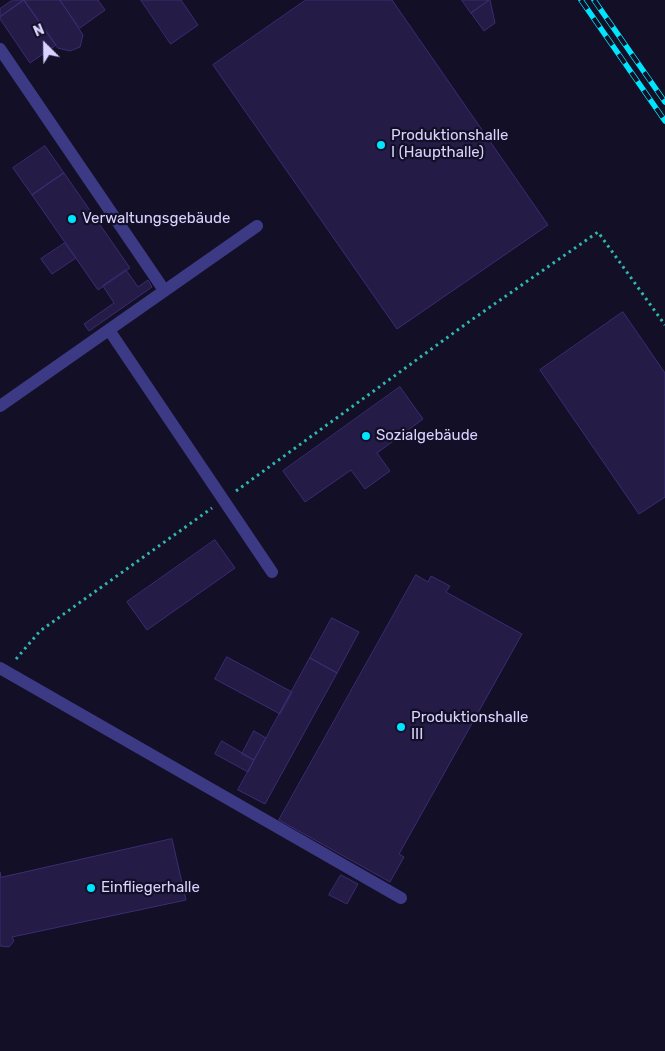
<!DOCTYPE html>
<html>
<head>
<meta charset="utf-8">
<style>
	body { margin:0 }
	#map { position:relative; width:665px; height:1051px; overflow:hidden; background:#130f26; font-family:Rubik,sans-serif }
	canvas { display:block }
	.north { position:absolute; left:20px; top:20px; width:50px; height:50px; -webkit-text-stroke:4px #130f26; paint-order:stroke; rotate:337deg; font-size:14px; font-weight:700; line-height:20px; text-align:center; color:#d9d4ff }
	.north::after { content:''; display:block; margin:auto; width:18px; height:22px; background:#d9d4ff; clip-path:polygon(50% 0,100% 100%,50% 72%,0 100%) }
</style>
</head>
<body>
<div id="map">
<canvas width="665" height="1051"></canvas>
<div class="north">N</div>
</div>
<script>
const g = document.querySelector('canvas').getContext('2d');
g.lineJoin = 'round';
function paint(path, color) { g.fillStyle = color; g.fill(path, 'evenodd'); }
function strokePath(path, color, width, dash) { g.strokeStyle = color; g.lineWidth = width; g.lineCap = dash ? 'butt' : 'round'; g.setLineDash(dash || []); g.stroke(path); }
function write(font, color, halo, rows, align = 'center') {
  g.font = font + ' Rubik,sans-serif'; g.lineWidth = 4.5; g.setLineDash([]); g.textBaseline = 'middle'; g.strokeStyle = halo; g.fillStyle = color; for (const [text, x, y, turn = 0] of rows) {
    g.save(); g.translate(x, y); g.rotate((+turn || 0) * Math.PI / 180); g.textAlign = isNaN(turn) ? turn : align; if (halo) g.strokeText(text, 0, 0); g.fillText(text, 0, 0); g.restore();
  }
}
const building = new Path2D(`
	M13 0H24L0 17V9Z
	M24 0H60L83 35 80 47 70 51 58 48Z
	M24 0 56 45 30 63 0 19V17Z
	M60 0H98L105 10 80 28Z
	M141 0H181L198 25 171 44Z
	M306 0H392L548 225 397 329 213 65Z
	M462 0H489L471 13Z
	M490 0 495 23 484 31 471 13Z
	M45 146 64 173 32 195 13 168Z
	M64 173 130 268 98 290 32 195Z
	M65 243 76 258 52 274 41 259Z
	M126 270 138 287 148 280 152 287 89 331 84 324 114 303 103 286Z
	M623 312 665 373V497L639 514 540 370Z
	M400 387 423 419 377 453 390 471 365 489 351 470 305 502 283 471Z
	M215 540 235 568 147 630 127 602Z
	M416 575 428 582 431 576 450 586 446 592 522 634 399 854 404 857 390 882 279 820Z
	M332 618 359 632 337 673 310 658Z
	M227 657 292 692 280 714 215 679Z
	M310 658 337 673 265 804 238 790Z
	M254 731 266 738 254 760 242 754Z
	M222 741 254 760 248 772 215 754Z
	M172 839 186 900 12 937 14 941 9 947 0 946V872L1 877Z
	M341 875 358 884 347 904 329 895Z`);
const path = new Path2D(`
	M236 491 470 321 598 232 665 325
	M16 659 40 631 212 508`);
const minor = new Path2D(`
	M0 49 164 290
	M109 330 272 572
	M0 406 257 226
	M0 668 401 898`);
const rail = new Path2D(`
	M581 0 665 121
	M594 0 665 102`);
const markers = [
	[381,145,5,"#00e5ff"],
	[72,219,5,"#00e5ff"],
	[366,436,5,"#00e5ff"],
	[401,727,5,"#00e5ff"],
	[91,888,5,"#00e5ff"]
];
const poiNames = [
	["Produktionshalle",391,136],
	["I (Haupthalle)",391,153],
	["Verwaltungsgebäude",82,219],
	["Sozialgebäude",376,436],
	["Produktionshalle",411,718],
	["III",411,735],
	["Einfliegerhalle",101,888]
];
paint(building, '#241b47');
strokePath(building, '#3b2d73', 1);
strokePath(path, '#2fb8b0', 3, [2.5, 4]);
strokePath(minor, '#3d3a85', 12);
strokePath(rail, '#00e5ff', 5.5);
strokePath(rail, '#130f26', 4, [11]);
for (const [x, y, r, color] of markers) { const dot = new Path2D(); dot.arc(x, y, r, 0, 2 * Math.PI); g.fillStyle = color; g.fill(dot); strokePath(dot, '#130f26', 2); }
write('15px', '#d9d4ff', '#130f26', poiNames, 'left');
</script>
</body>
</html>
